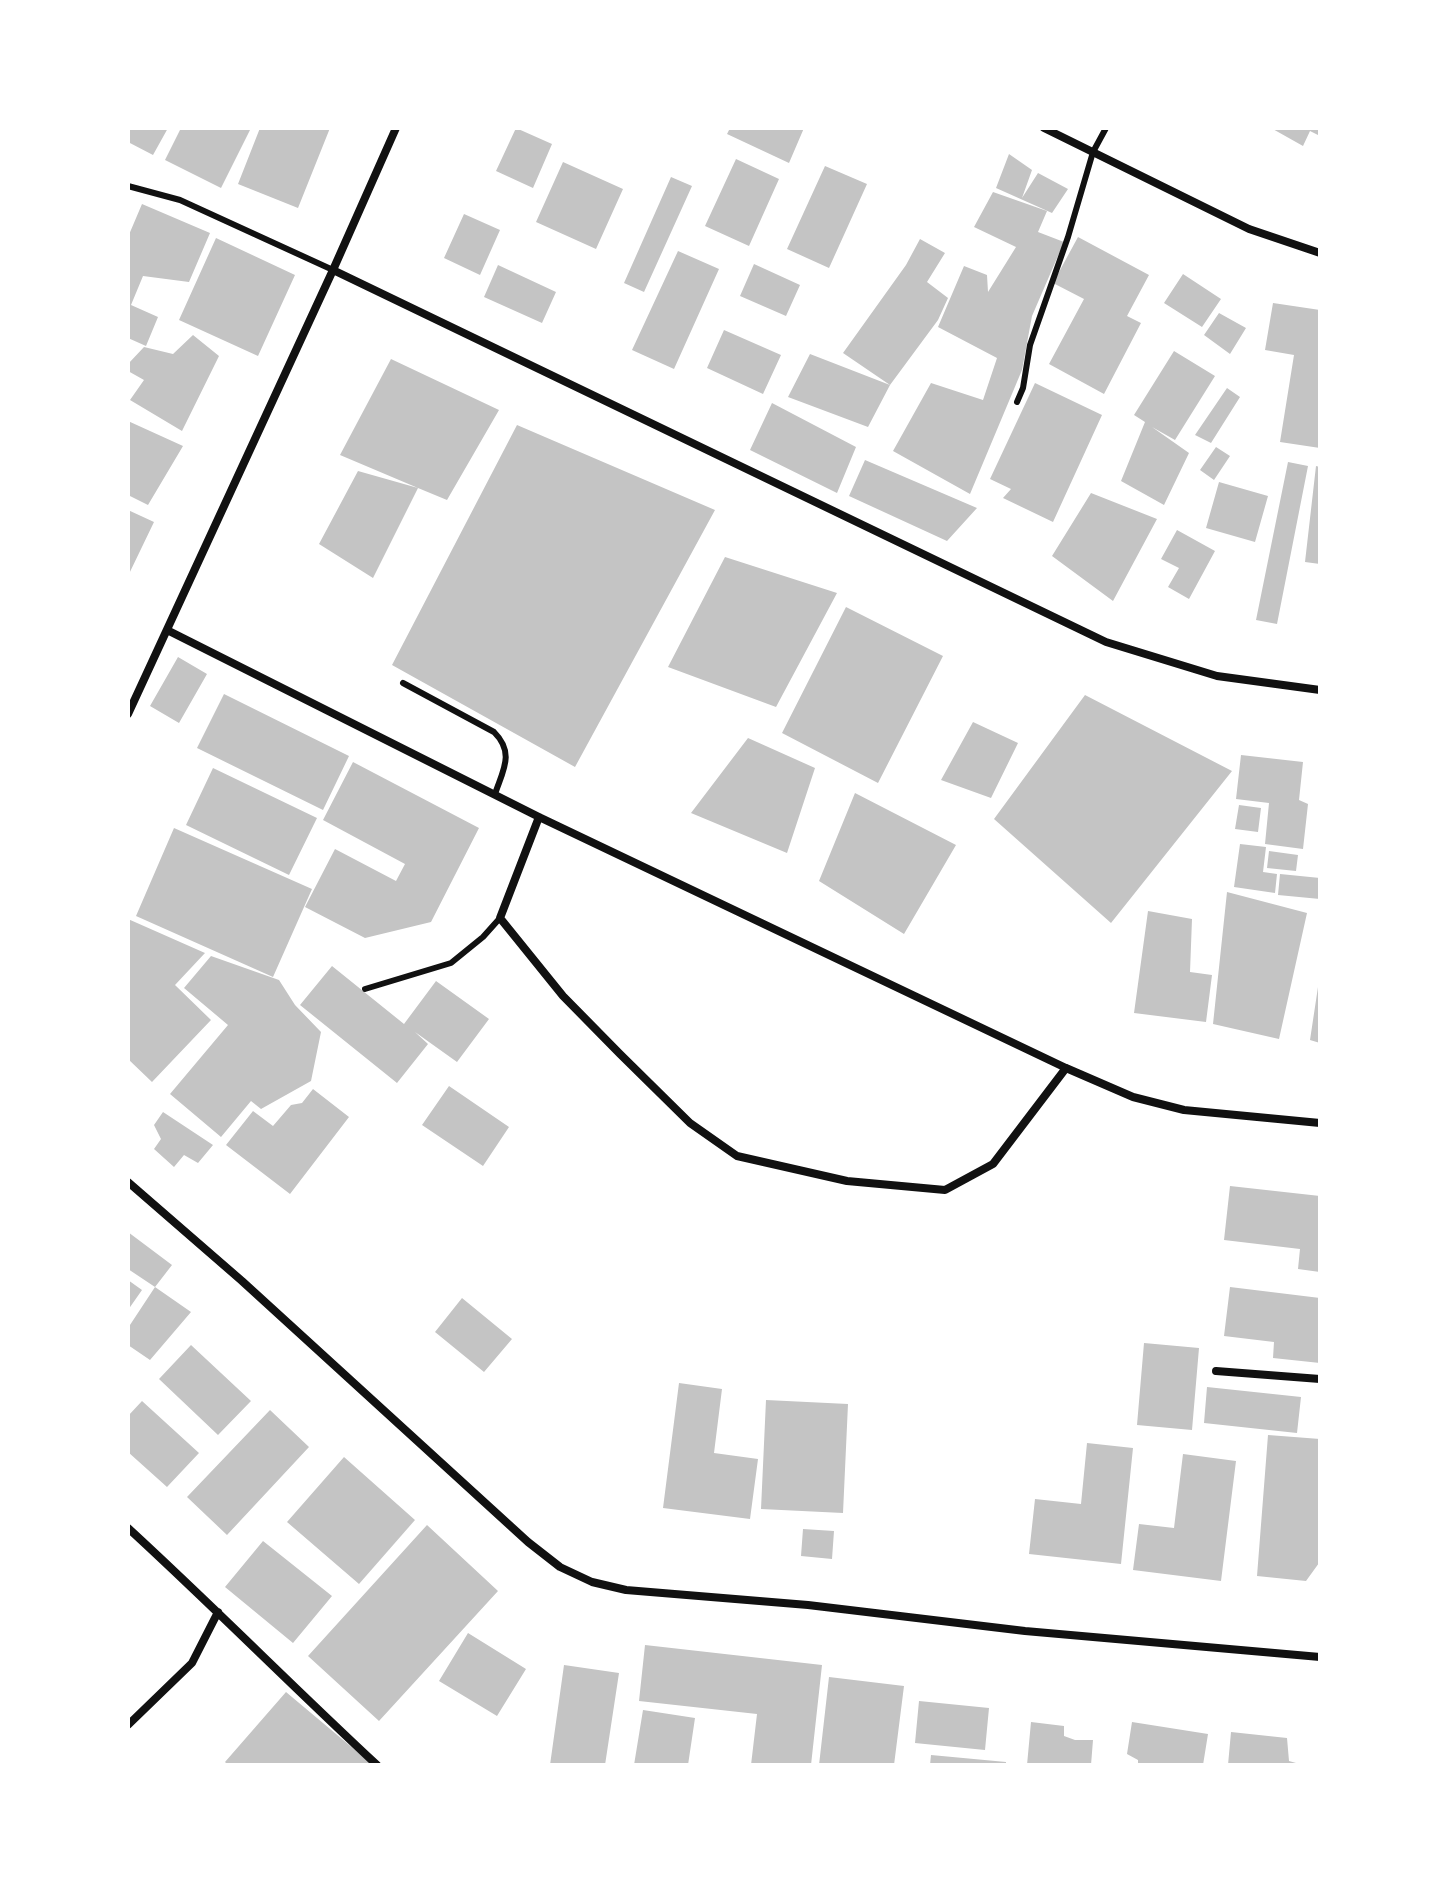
<!DOCTYPE html>
<html>
<head>
<meta charset="utf-8">
<style>
	body { margin:0 }
	#map { position:relative; width:1448px; height:1893px; overflow:hidden; background:#fff; font-family:Helvetica,sans-serif }
	canvas { display:block }
	.frame { position:absolute; inset:0; border:130px solid #fff; pointer-events:none }
</style>
</head>
<body>
<div id="map">
<canvas width="1448" height="1893"></canvas>
<div class="frame"></div>
</div>
<script>
const g = document.querySelector('canvas').getContext('2d');
g.lineJoin = 'round';
function paint(path, color) { g.fillStyle = color; g.fill(path, 'evenodd'); }
function strokePath(path, color, width, dash) { g.strokeStyle = color; g.lineWidth = width; g.lineCap = dash ? 'butt' : 'round'; g.setLineDash(dash || []); g.stroke(path); }
const building = new Path2D(`
	M128 128H168L153 155 128 142Z
	M181 128H251L221 188 165 160Z
	M260 128H330L298 208 238 184Z
	M516 128 552 144 533 188 496 171Z
	M730 128H804L789 163 727 134Z
	M1271 128H1320V136L1310 131 1303 146Z
	M1009 154 1032 170 1022 198 1038 173 1068 189 1052 213 996 188Z
	M736 159 779 179 749 246 705 226Z
	M563 162 623 189 596 249 536 222Z
	M825 166 867 184 829 268 787 249Z
	M671 177 692 186 644 292 624 283Z
	M993 192 1047 211 1038 232 1064 242 1032 316 1022 370 970 494 893 451 931 383 983 400 997 358 938 327 964 266 987 275 988 292 1016 247 974 227Z
	M142 204 210 233 189 282 143 276 131 305 158 317 146 346 128 338V237Z
	M464 214 500 230 480 275 444 258Z
	M1078 237 1149 275 1127 316 1141 323 1104 394 1049 364 1084 299 1053 283Z
	M216 238 295 275 258 356 179 320Z
	M920 239 945 253 927 282 948 298 938 320 890 385 843 353 906 265Z
	M678 251 719 269 674 369 632 350Z
	M754 264 800 285 786 316 740 296Z
	M498 265 556 292 542 323 484 297Z
	M1183 274 1221 299 1202 327 1164 303Z
	M1273 303 1320 310V448L1280 442 1294 355 1265 350Z
	M1219 313 1246 328 1230 354 1204 335Z
	M724 330 781 355 763 394 707 368Z
	M193 335 219 356 182 431 130 400 144 380 128 371V364L144 347 173 354Z
	M1174 351 1215 376 1175 440 1152 427 1189 453 1164 505 1121 481 1145 422 1134 415Z
	M810 354 890 385 868 427 788 397Z
	M391 359 499 410 447 500 418 488 373 578 319 544 358 471 418 488 340 455Z
	M1035 383 1102 415 1053 522 1003 498 1011 489 990 479Z
	M1227 388 1240 397 1211 443 1195 435Z
	M772 403 856 447 837 493 750 450Z
	M128 421 183 446 148 505 128 495Z
	M517 425 715 510 575 767 392 665Z
	M1216 447 1230 456 1214 480 1200 470Z
	M865 460 977 508 947 541 849 496Z
	M1288 462 1308 466 1277 624 1256 620Z
	M1316 466 1320 467V564L1305 562Z
	M1219 482 1268 496 1255 542 1206 528Z
	M1091 493 1157 519 1113 601 1052 556Z
	M128 510 154 522 128 576Z
	M1177 530 1215 551 1189 599 1168 587 1179 568 1161 559Z
	M725 557 837 593 776 707 668 667Z
	M846 607 943 656 878 783 782 733Z
	M178 657 207 674 179 723 150 706Z
	M224 694 349 756 323 810 197 748Z
	M1085 695 1232 771 1111 923 994 819Z
	M973 722 1018 743 991 798 941 780Z
	M748 738 815 768 787 853 691 813Z
	M1241 755 1303 762 1299 800 1308 804 1303 849 1265 844 1269 803 1236 799Z
	M353 762 479 828 431 922 365 938 305 907 335 849 396 881 405 864 323 820Z
	M213 768 317 818 289 875 186 825Z
	M855 793 956 845 904 934 819 881Z
	M1239 805 1261 808 1258 832 1235 829Z
	M174 828 312 889 273 977 136 916Z
	M1240 844 1266 847 1263 872 1277 874 1275 893 1234 887Z
	M1269 851 1298 855 1296 871 1267 868Z
	M1280 874 1320 878V899L1278 895Z
	M1227 892 1307 913 1279 1039 1213 1024Z
	M1148 911 1192 919 1190 972 1212 975 1206 1022 1134 1013Z
	M128 919 205 953 175 985 211 1020 152 1082 128 1059Z
	M211 956 279 980 295 1005 321 1032 311 1081 261 1109 251 1101 221 1137 170 1094 228 1025 184 988Z
	M332 966 404 1024 436 981 489 1019 457 1062 415 1032 428 1044 397 1083 300 1005Z
	M1318 987H1320V1043L1310 1040Z
	M449 1086 509 1127 483 1166 422 1125Z
	M313 1089 349 1117 290 1194 226 1145 253 1111 273 1126 291 1105 302 1103Z
	M163 1112 213 1145 198 1163 184 1155 174 1167 154 1149 161 1139 154 1125Z
	M1230 1186 1320 1196V1272L1298 1269 1300 1249 1224 1240Z
	M128 1232 172 1265 155 1287 128 1269Z
	M128 1280 142 1290 128 1310Z
	M155 1287 191 1312 150 1360 128 1345V1328Z
	M1230 1287 1320 1298V1363L1273 1358 1274 1342 1224 1336Z
	M462 1298 512 1339 484 1372 435 1332Z
	M1144 1343 1199 1348 1192 1430 1137 1425Z
	M191 1345 251 1401 218 1435 159 1379Z
	M679 1383 722 1389 714 1453 758 1459 750 1519 663 1508Z
	M1207 1387 1301 1397 1297 1433 1204 1423Z
	M766 1400 848 1404 843 1513 761 1509Z
	M142 1401 199 1453 167 1487 128 1452V1416Z
	M270 1410 309 1447 227 1535 187 1497Z
	M1268 1435 1320 1439 1319 1563 1306 1581 1257 1576Z
	M1087 1443 1133 1448 1121 1564 1029 1554 1035 1499 1081 1504Z
	M1183 1454 1236 1461 1221 1581 1133 1570 1139 1524 1174 1528Z
	M344 1457 415 1520 359 1584 287 1522Z
	M427 1525 498 1591 379 1721 308 1656Z
	M803 1529 834 1531 832 1559 801 1556Z
	M263 1541 332 1596 293 1643 225 1587Z
	M468 1633 526 1669 497 1716 439 1681Z
	M645 1645 822 1665 811 1765H751L757 1714 639 1701Z
	M564 1665 619 1673 605 1765H550Z
	M829 1677 904 1686 894 1765H819Z
	M286 1692 373 1765H228L225 1762Z
	M919 1701 989 1708 985 1750 915 1743Z
	M643 1710 695 1718 688 1765H634Z
	M1031 1722 1064 1726V1736L1075 1740H1093L1091 1765H1027Z
	M1132 1722 1208 1734 1203 1765H1138V1760L1127 1754Z
	M1231 1732 1287 1738 1289 1761 1303 1765H1228Z
	M931 1755 1006 1762V1765H930Z`);
const service = new Path2D(`
	M128 186 180 200 333 270
	M1017 402 1023 388 1030 345 1068 237 1093 152 1106 128
	M403 683 494 732C515 753 503 770 495 794
	M365 989 451 963 483 937 500 918`);
const minor = new Path2D(`
	M1044 128 1249 229 1320 253
	M333 270 1106 642 1217 676 1320 690
	M167 630 539 817 1066 1068 1133 1097 1184 1110 1320 1123
	M128 714 333 270 396 128
	M539 817 500 918 563 996 620 1054 690 1123 737 1156 847 1181 945 1190 993 1164 1066 1068
	M128 1182 242 1281 528 1542 560 1567 592 1582 626 1590 808 1605 1025 1631 1320 1657
	M1216 1371 1320 1379
	M128 1528C213 1606 293 1687 377 1765
	M128 1725 192 1663 218 1612`);
paint(building, '#c4c4c4');
strokePath(service, '#111', 6);
strokePath(minor, '#111', 8);
</script>
</body>
</html>
